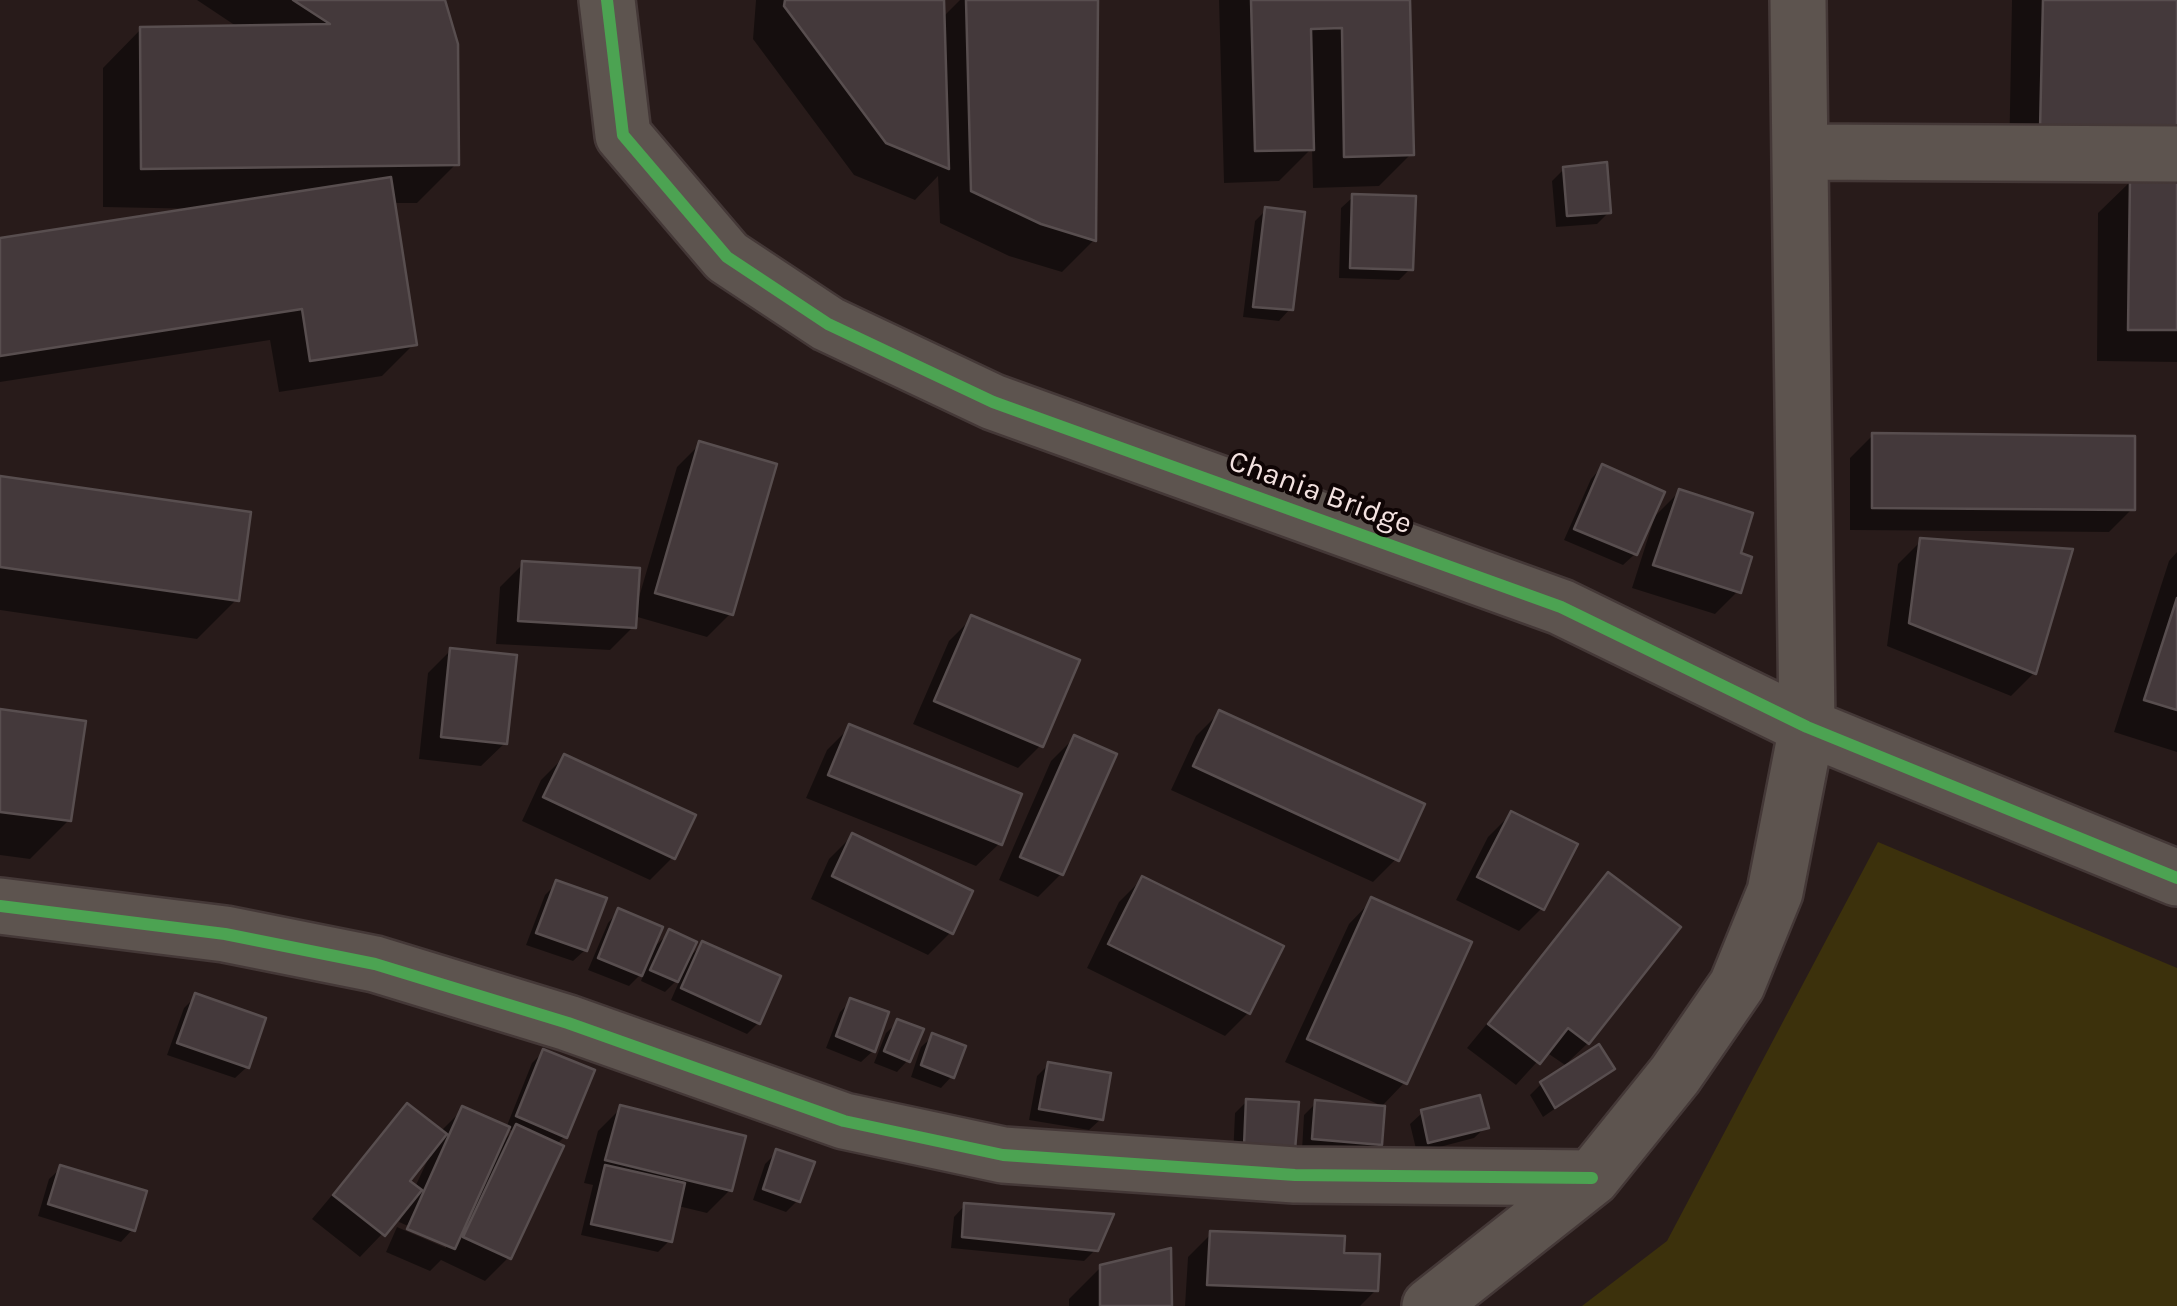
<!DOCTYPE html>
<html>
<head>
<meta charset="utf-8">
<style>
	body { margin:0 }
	canvas { display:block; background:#281b1a }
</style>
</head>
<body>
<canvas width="2177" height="1306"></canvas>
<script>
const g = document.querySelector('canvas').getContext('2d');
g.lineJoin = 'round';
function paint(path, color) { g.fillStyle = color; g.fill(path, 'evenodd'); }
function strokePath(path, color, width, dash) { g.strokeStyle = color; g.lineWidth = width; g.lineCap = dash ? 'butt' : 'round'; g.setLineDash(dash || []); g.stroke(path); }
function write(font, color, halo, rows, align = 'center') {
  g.font = font + ' Karla,sans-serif'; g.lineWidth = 8; g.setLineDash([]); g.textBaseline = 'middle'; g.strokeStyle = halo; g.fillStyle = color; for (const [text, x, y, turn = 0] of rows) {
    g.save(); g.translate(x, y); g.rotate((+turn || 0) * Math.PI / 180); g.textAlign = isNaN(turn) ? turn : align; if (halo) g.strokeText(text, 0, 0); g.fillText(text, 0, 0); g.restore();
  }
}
const green = new Path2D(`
	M1878 842 2177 968V1306H1582L1667 1241Z`);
const shadow = new Path2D(`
	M197 0H442L456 164 417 203H393L414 344 382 376 279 392 270 340 0 382V240L203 209 103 207V68L141 29 239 28Z
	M756 0H942V18L960 0H1095L1094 240 1062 272 1009 256 940 223 938 176 915 200 854 175 753 39Z
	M1219 0H1408L1411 154 1379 186 1313 188 1312 148 1279 181 1224 183Z
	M2012 0H2177L2009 161Z
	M1564 169 1609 212 1597 224 1556 227 1552 181Z
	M2131 181H2177V362L2097 361 2098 213Z
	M1353 197 1410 269 1399 280 1339 278 1341 208Z
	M1266 210 1290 309 1279 321 1243 317 1255 221Z
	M1873 435 2132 509 2109 532 1850 530V458Z
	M700 444 730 614 707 637 634 616 633 627 610 650 496 644 500 587 523 564 637 604 677 467Z
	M1602 467 1635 554 1623 565 1564 540 1591 479Z
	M0 479 236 600 197 639 0 610Z
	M1679 492 1738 554V591L1715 614 1632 588 1655 516Z
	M1921 541 2034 673 2011 696 1887 646 1898 564Z
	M2177 552V752L2114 732 2169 561Z
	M972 618 1041 745 1018 768 913 724 949 641Z
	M451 650 505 743 481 766 419 759 428 673Z
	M0 711 69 820 30 859 0 855Z
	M1219 713 1396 859 1373 882 1171 790 1196 736Z
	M850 727 1000 843 976 866 806 798 827 750Z
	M1074 738 1061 874 1038 897 999 880 1051 761Z
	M564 757 673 857 650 880 522 821 541 780Z
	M1511 814 1542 908 1519 931 1456 900 1488 837Z
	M852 836 951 932 928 955 811 899 829 859Z
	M1608 876 1588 1043 1565 1065 1546 1052 1516 1085 1467 1048Z
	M1142 879 1248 1013 1225 1036 1087 968 1119 902Z
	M557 883 585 950 573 961 526 945 545 895Z
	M1372 900 1405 1082 1382 1106 1285 1062 1349 924Z
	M619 911 650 951 670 932 687 959 703 944 758 1023 747 1034 671 1000 682 975 665 992 641 981 645 970 629 986 588 970 608 923Z
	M196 996 247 1067 235 1078 167 1055 184 1008Z
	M851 1001 873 1051 861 1062 826 1048 840 1012Z
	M898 1022 908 1060 897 1072 874 1063 886 1033Z
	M933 1036 952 1076 941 1088 911 1077 921 1047Z
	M543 1052 565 1136 556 1145 508 1258 485 1281 441 1260 430 1271 386 1252 397 1227 446 1248V1243L399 1222 404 1211 360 1257 312 1219 407 1106 440 1132 463 1109 506 1128 532 1063ZM506 1128 513 1131 500 1144ZM429 1157 415 1187 407 1181Z
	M1049 1064 1101 1119 1089 1130 1029 1120 1037 1076Z
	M1612 1069 1543 1117 1530 1095 1541 1084Z
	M1247 1101 1296 1104 1233 1157 1235 1113Z
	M1316 1103 1380 1144 1368 1156 1302 1150 1304 1115Z
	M621 1108 730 1190 707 1213 678 1206 669 1241 658 1252 581 1235 593 1185 584 1183 598 1131Z
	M1422 1113 1486 1127 1474 1138 1417 1153 1410 1124Z
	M777 1152 798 1200 786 1212 753 1200 765 1164Z
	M61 1168 132 1230 121 1242 38 1216 49 1179Z
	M965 1205 1096 1249 1084 1261 951 1248 954 1217Z
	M1211 1234 1342 1255 1376 1290 1360 1306H1185L1188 1257Z
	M1101 1267 1170 1306H1069V1299Z`);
const building = new Path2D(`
	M293 0H445L458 44 459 165 141 169 140 27 330 24Z
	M785 0H944L949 169 886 143 784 6Z
	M966 0H1098L1096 241 1041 224 971 191Z
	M1251 0H1410L1414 155 1344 157 1342 28 1311 29 1314 150 1255 151Z
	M2043 0H2177V131L2040 130Z
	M1607 162 1611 213 1567 216 1563 167Z
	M391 177 417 345 310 361 302 309 0 356V238Z
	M2130 178 2177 179V330H2128Z
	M1352 194 1416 196 1413 270 1350 268Z
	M1265 207 1305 212 1293 310 1253 307Z
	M1872 433 2135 436V510L1872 508Z
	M699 441 777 464 733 615 655 593Z
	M1602 464 1665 492 1637 555 1574 529Z
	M0 476 251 512 239 601 0 567Z
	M1679 489 1753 513 1741 553 1752 557 1741 593 1653 565Z
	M1920 538 2073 549 2036 674 1909 623Z
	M522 561 640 568 636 628 518 621Z
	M2177 598V710L2144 700Z
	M971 615 1080 660 1043 747 934 701Z
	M450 648 517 655 507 744 441 737Z
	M0 709 86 721 71 821 0 812Z
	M1219 710 1425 804 1399 861 1193 766Z
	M849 724 1022 794 1002 845 828 775Z
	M1074 735 1117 754 1063 875 1020 857Z
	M564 754 696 815 675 859 543 797Z
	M1511 811 1578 844 1544 910 1477 877Z
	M852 833 973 891 953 934 832 876Z
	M1608 872 1681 927 1589 1044 1568 1028 1540 1064 1488 1024Z
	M1142 876 1284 946 1250 1014 1108 944Z
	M556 880 607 898 587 951 536 933Z
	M1371 897 1472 942 1407 1084 1307 1039Z
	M618 908 663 927 642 976 598 958Z
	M669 929 697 942 678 982 650 970Z
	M702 941 781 976 760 1024 681 988Z
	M195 993 266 1018 249 1068 177 1043Z
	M850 998 889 1012 875 1052 836 1036Z
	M897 1019 924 1029 910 1062 884 1051Z
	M932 1033 966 1046 954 1078 921 1065Z
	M1599 1044 1615 1069 1555 1108 1540 1082Z
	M543 1049 595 1070 567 1138 516 1116Z
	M1048 1062 1111 1073 1103 1120 1039 1109Z
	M1480 1095 1489 1128 1428 1143 1421 1110Z
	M1246 1099 1299 1102 1295 1150 1244 1146Z
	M1315 1100 1385 1106 1382 1145 1312 1139Z
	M407 1103 447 1134 410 1181 422 1190 385 1236 333 1195Z
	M620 1105 746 1136 732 1191 605 1160Z
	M462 1106 510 1127 455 1249 407 1229Z
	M516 1124 564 1146 511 1259 463 1237Z
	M776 1149 815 1162 800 1202 763 1189Z
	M60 1165 147 1191 135 1231 48 1204Z
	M605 1165 685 1183 672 1242 591 1224Z
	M964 1203 1114 1214 1098 1251 962 1237Z
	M1210 1231 1345 1236 1344 1253 1380 1254 1378 1291 1207 1285Z
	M1171 1248 1172 1306H1100V1265Z`);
const minor = new Path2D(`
	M607 0 623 135 727 257 828 324 993 402 1561 607 1807 727 2177 878
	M1800 152 2177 154
	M0 906 225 934 375 964 568 1023 844 1121 1003 1155 1295 1175 1592 1178
	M1430 1306 1592 1178 1675 1075 1737 985 1775 892 1807 727 1798 0`);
const cycleway = new Path2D(`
	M607 0 623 135 727 257 828 324 993 402 1561 607 1807 727 2177 878
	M0 906 225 934 375 964 568 1023 844 1121 1003 1155 1295 1175 1592 1178`);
const streetNames = [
	["Chania Bridge",1320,493,20]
];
paint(green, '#3c310c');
paint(shadow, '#0007');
paint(building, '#44393b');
strokePath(building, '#584e4f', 2.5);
strokePath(minor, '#443837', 60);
strokePath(minor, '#5d544f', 55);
strokePath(cycleway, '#4ca352', 12);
write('30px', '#f4e3e1', '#0f0505', streetNames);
</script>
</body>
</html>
